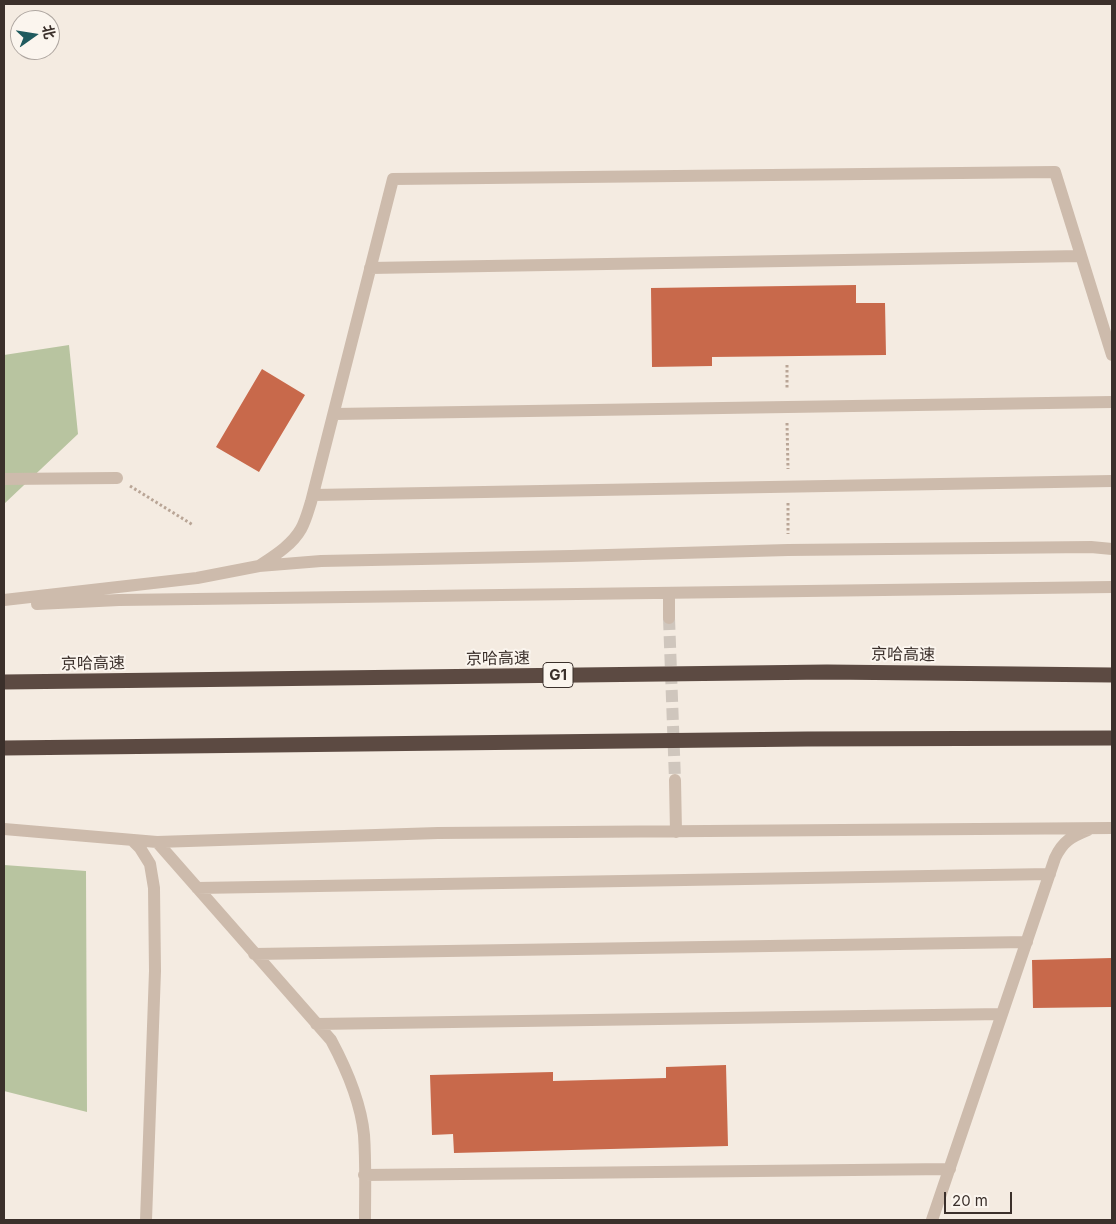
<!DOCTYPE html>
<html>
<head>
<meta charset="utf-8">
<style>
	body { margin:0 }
	#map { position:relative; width:1116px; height:1224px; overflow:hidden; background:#f4ebe1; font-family:Inter,"Noto Sans SC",sans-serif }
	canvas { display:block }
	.frame { position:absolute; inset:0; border:5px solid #3b302b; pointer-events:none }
	.north { position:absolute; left:10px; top:10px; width:50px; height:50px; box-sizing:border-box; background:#fbf5ee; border:1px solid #aea6a0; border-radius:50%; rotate:77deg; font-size:14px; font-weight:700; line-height:20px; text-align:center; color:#3b302b }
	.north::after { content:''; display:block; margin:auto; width:18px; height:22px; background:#1f5a5e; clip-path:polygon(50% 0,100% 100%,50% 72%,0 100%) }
	.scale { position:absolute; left:944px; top:1192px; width:68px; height:22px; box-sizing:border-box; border:2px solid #3b302b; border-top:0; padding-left:6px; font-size:15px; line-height:18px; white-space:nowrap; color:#3b302b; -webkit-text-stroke:4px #fbf5ee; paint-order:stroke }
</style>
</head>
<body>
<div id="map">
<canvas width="1116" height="1224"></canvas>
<div class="frame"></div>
<div class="north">北</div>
<div class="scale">20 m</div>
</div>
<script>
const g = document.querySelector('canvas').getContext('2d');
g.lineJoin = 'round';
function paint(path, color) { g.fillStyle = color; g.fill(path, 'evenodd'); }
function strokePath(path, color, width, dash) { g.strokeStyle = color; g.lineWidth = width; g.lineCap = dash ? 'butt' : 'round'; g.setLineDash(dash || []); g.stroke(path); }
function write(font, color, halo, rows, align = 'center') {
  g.font = font + ' Inter,"Noto Sans SC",sans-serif'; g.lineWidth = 4; g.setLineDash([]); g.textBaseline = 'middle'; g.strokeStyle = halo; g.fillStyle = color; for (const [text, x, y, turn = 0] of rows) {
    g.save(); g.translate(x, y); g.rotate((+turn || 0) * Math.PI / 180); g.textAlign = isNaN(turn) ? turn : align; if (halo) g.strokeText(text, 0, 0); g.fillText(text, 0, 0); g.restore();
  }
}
const green = new Path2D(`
	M69 345 78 434 4 504V355Z
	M4 865 86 871 87 1112 4 1091Z`);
const building = new Path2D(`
	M856 285V303H885L886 355 712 357V366L652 367 651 288Z
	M262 369 305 395 259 472 216 447Z
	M1112 958V1007L1033 1008 1032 960Z
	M726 1065 728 1146 454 1153 453 1134 432 1135 430 1075 553 1072V1081L666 1078V1067Z`);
const minorTunnel = new Path2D(`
	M669 618 675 780`);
const path = new Path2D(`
	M787 365V389
	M787 423 788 469
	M130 486 193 525
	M788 503V534`);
const minor = new Path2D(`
	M370 268 1081 256
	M334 414 1112 402
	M4 479 117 478
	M313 495 1112 481
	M259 566C274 556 292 545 301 529 306 520 308 511 311 502L393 179 1055 172 1112 355
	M4 600 197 578 259 566 321 561 571 556 788 550 1091 547 1112 549
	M37 604 119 600 1112 587
	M669 618V594
	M675 780 676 832
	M4 829 157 842 438 833 1112 828
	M132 840 140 848 150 864 154 888 155 971 146 1220
	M157 842 331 1040C346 1068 361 1104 364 1135 366 1163 365 1192 365 1220
	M197 888 1050 874
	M254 954 1027 942
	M316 1024 1002 1014
	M364 1175 950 1169
	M932 1220 1055 858C1063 841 1071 837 1088 830`);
const highway = new Path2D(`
	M4 682 827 672 1112 675
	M4 748 807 739 1112 738`);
const shields = [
	[558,675,30]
];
const shieldNames = [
	["G1",558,675]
];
const streetNames = [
	["京哈高速",903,655,1],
	["京哈高速",498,659,-1],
	["京哈高速",93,664,-1]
];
paint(green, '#b8c4a0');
paint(building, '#c8694b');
strokePath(minorTunnel, '#cfc6bd', 12, [12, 6]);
strokePath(path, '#b9a596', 3, [2.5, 2.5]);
strokePath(minor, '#cdbbac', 12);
strokePath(highway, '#5c4a42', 15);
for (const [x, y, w] of shields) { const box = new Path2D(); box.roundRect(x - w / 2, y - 12.5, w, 25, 4); g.fillStyle = '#fbf5ee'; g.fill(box); strokePath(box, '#3b302b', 1); }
write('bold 15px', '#3b302b', null, shieldNames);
write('16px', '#3b302b', '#fbf5ee', streetNames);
</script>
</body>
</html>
